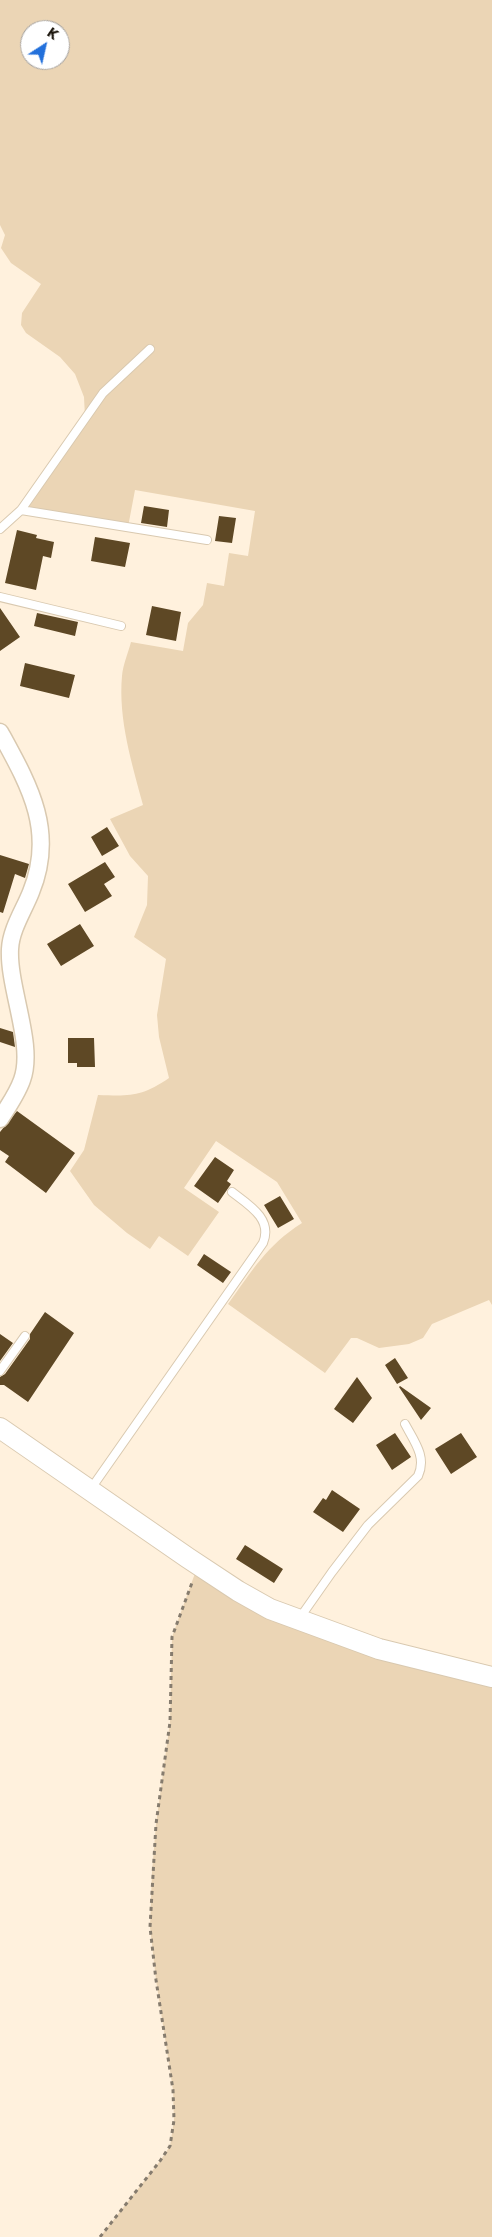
<!DOCTYPE html>
<html>
<head>
<meta charset="utf-8">
<style>
	body { margin:0 }
	#map { position:relative; width:492px; height:2237px; overflow:hidden; background:#fff1dd; font-family:Jost,sans-serif }
	canvas { display:block }
	.north { position:absolute; left:20px; top:20px; width:50px; height:50px; box-sizing:border-box; background:#fff; border:1px solid #a4a19e; border-radius:50%; rotate:35deg; font-size:14px; font-weight:700; line-height:20px; text-align:center; color:#1b150c }
	.north::after { content:''; display:block; margin:auto; width:18px; height:22px; background:#2270db; clip-path:polygon(50% 0,100% 100%,50% 72%,0 100%) }
</style>
</head>
<body>
<div id="map">
<canvas width="492" height="2237"></canvas>
<div class="north">K</div>
</div>
<script>
const g = document.querySelector('canvas').getContext('2d');
g.lineJoin = 'round';
function paint(path, color) { g.fillStyle = color; g.fill(path, 'evenodd'); }
function strokePath(path, color, width, dash) { g.strokeStyle = color; g.lineWidth = width; g.lineCap = dash ? 'butt' : 'round'; g.setLineDash(dash || []); g.stroke(path); }
const green = new Path2D(`
	M0 0H492V1305L489 1300 432 1324 423 1338 409 1344 379 1348 357 1338H351L325 1373 228 1304C253 1270 266 1246 302 1223L277 1182 216 1141 184 1188 219 1212 188 1256 159 1236 150 1249 127 1233 94 1205 70 1171 84 1150 98 1095C131 1096 141 1097 169 1078L159 1037 157 1015 166 959 134 937 147 905 148 876 130 856 110 819 143 805C132 764 118 719 122 676 123 665 128 653 131 642L183 651 188 623 203 605 207 583 224 586 229 553 248 556 255 511 135 490 128 527 21 510 85 417 84 397 75 374 60 357 26 333 21 325 22 313 41 284 11 263 1 248 5 235 0 225ZM30 30H60V60H30Z
	M198 1565 238 1591 492 1677V2237H100L160 2161 170 2146 174 2120 173 2090 156 1980 150 1927 152 1872 156 1824 170 1722 172 1637Z`);
const building = new Path2D(`
	M144 506 169 510 167 527 141 523Z
	M219 516 236 518 232 543 215 541Z
	M17 530 37 535 36 538 54 542 51 558 43 556 36 590 5 583Z
	M95 537 130 543 125 567 91 561Z
	M152 606 181 612 176 641 146 635Z
	M0 608 20 637 0 651Z
	M37 613 78 622 75 636 34 626Z
	M25 663 75 675 69 698 20 686Z
	M107 827 119 846 102 856 91 837Z
	M0 855 29 864 25 878 15 874 3 913 0 912Z
	M105 862 115 877 104 884 112 896 85 912 68 884Z
	M80 924 94 946 61 966 47 944Z
	M0 1028 13 1032 15 1047 0 1042Z
	M68 1038H94L95 1067H77V1063H68Z
	M17 1111 75 1153 46 1193 5 1162 9 1156 0 1150V1132Z
	M215 1157 234 1170 227 1181 231 1184 218 1203 194 1186Z
	M280 1196 294 1219 278 1228 264 1205Z
	M204 1254 231 1272 223 1283 197 1265Z
	M45 1312 74 1333 28 1402 4 1385H0V1377L5 1374 30 1339V1334Z
	M0 1334 13 1343 0 1361Z
	M395 1358 408 1378 397 1384 385 1365Z
	M357 1377 372 1398 353 1423 334 1409Z
	M400 1386 431 1408 421 1420 399 1387Z
	M395 1433 411 1457 392 1470 376 1445Z
	M461 1433 477 1457 451 1474 435 1449Z
	M332 1490 360 1509 343 1532 313 1512 323 1498 326 1500Z
	M245 1545 283 1569 274 1583 236 1559Z`);
const path = new Path2D(`
	M100 2237 160 2161 170 2146 174 2120 173 2090 156 1980 150 1927 156 1824 170 1722 172 1637 193 1580`);
const service = new Path2D(`
	M21 510 207 540
	M0 529 21 510 103 393 150 349
	M0 597 121 626
	M0 1371 25 1336
	M90 1490 263 1243C273 1219 249 1205 232 1192
	M299 1619 332 1572 368 1525 418 1476C427 1457 414 1441 405 1424`);
const minor = new Path2D(`
	M0 732C29 785 56 831 31 892 24 910 11 929 10 949 8 988 35 1045 22 1080 17 1094 8 1107 0 1119`);
const tertiary = new Path2D(`
	M0 1428 188 1558 238 1591 270 1609 379 1649 492 1677`);
paint(green, '#ebd5b5');
paint(building, '#5e4825');
strokePath(service, '#d9c9b0', 10);
strokePath(minor, '#d9c9b0', 19);
strokePath(tertiary, '#d9c9b0', 22);
strokePath(path, '#867c6e', 3, [4, 4]);
strokePath(service, '#fff', 8);
strokePath(minor, '#fff', 16);
strokePath(tertiary, '#fff', 20);
</script>
</body>
</html>
